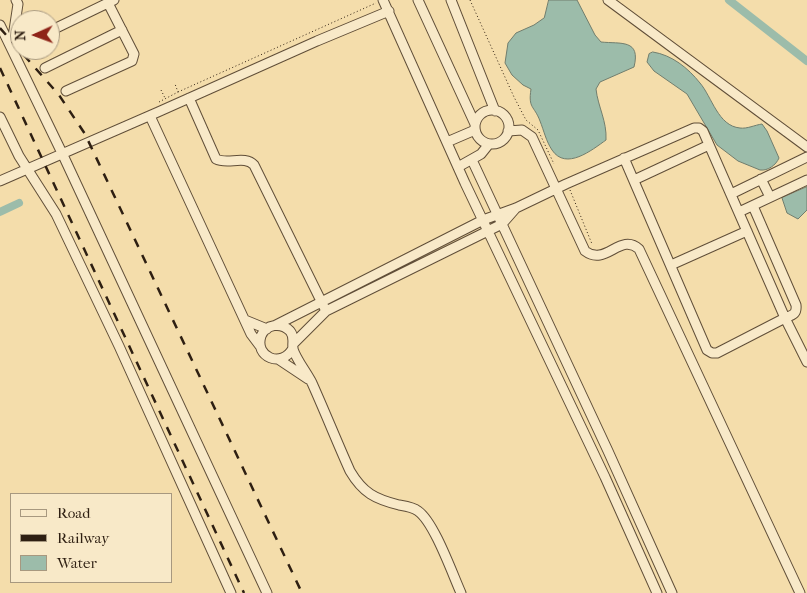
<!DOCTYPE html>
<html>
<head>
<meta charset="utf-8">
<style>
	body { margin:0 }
	#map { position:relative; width:807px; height:593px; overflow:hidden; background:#f4ddab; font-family:"IM FELL French Canon",serif }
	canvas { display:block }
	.legend { position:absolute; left:10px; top:493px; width:162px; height:90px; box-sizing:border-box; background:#f8e9c8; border:1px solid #a7987f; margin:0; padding:6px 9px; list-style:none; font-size:15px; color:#2e1f12 }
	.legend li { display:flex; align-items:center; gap:10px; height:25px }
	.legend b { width:25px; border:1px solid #a7987f }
	.north { position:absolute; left:10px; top:10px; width:50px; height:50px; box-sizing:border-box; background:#f8e9c8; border:1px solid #a7987f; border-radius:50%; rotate:268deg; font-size:14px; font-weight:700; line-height:20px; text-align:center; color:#2e1f12 }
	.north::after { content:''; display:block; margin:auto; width:18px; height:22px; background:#8f2418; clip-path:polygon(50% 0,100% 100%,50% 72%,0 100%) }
</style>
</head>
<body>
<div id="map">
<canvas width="807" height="593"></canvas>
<ul class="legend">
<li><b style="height:6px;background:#f8e9c8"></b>Road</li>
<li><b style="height:6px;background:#2e1f12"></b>Railway</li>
<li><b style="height:14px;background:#9cbcaa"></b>Water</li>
</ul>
<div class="north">N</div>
</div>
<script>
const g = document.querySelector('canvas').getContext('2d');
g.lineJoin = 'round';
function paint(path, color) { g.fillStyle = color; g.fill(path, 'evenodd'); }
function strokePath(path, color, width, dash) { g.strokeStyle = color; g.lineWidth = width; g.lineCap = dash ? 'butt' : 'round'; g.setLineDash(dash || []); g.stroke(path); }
const water = new Path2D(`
	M549 0H577L595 35 601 42C621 44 641 39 634 67L600 82 596 89C598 107 607 121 606 140 592 150 566 171 552 150 546 141 544 131 540 121 534 105 528 109 531 89L523 85 512 75 505 63 508 43 516 33 534 25 544 18Z
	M653 52C672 55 688 68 700 83 712 97 718 126 740 128 747 129 755 125 762 124L767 131 779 158C776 165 768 171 760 170L738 161 717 145 687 94 654 71 647 62 649 54Z
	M807 187V210L798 219 787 213 782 198Z`);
const canal = new Path2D(`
	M729 0 807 61
	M0 212 19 203`);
const path = new Path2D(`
	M470 0 514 97 526 120 538 130 554 164
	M161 90 165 98
	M178 92 376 3
	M159 102 178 92 175 84
	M570 190 592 244`);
const minor = new Path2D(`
	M383 0 465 183 605 477 657 593
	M418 0 475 124
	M451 0 495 111
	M608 0 807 147
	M0 25 62 153 267 593
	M50 31 114 0
	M13 37 18 4 16 0
	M45 68 122 30
	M66 91 132 61 134 54 108 3
	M189 98 216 159C227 165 245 155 254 165L326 311
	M475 127a17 17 0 1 1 34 0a17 17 0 1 1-34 0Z
	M150 116 251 334 260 346
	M0 117 19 156 56 214 119 346 231 593
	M508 131 522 130 532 137 585 251C606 267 620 232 639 249L800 593
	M447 142 475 130
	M472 160 608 451 672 593
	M458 167 481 154 489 144
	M761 179 770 197
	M634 180 709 145
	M0 181 158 112 317 41 389 11
	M731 194 807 157
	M753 206 796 305C797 314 793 315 785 318L807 362
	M739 212 807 180
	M671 265 747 231
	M245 320 267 329
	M276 325 483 220 516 208 566 184 694 128H699L703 131 785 318 717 353H712L707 350 624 158
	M294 343 326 311 502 224 516 208
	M293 348C282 369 254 357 261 336 266 324 281 322 290 331 295 337 292 342 293 349 296 359 307 373 312 383 325 412 337 442 350 471 363 493 375 499 399 505 405 506 413 507 418 511 434 522 452 573 461 593
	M278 359 308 379`);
const rail = new Path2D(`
	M0 28 59 95 85 134 302 593
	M0 68 244 593`);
paint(water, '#9cbcaa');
strokePath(water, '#707d6d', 1);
strokePath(canal, '#9cbcaa', 8);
strokePath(minor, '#604e38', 11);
strokePath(path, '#2e1f12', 1, [1, 2.5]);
strokePath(minor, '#f8e9c8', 9);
strokePath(rail, '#2e1f12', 2.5, [9, 9]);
</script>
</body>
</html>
